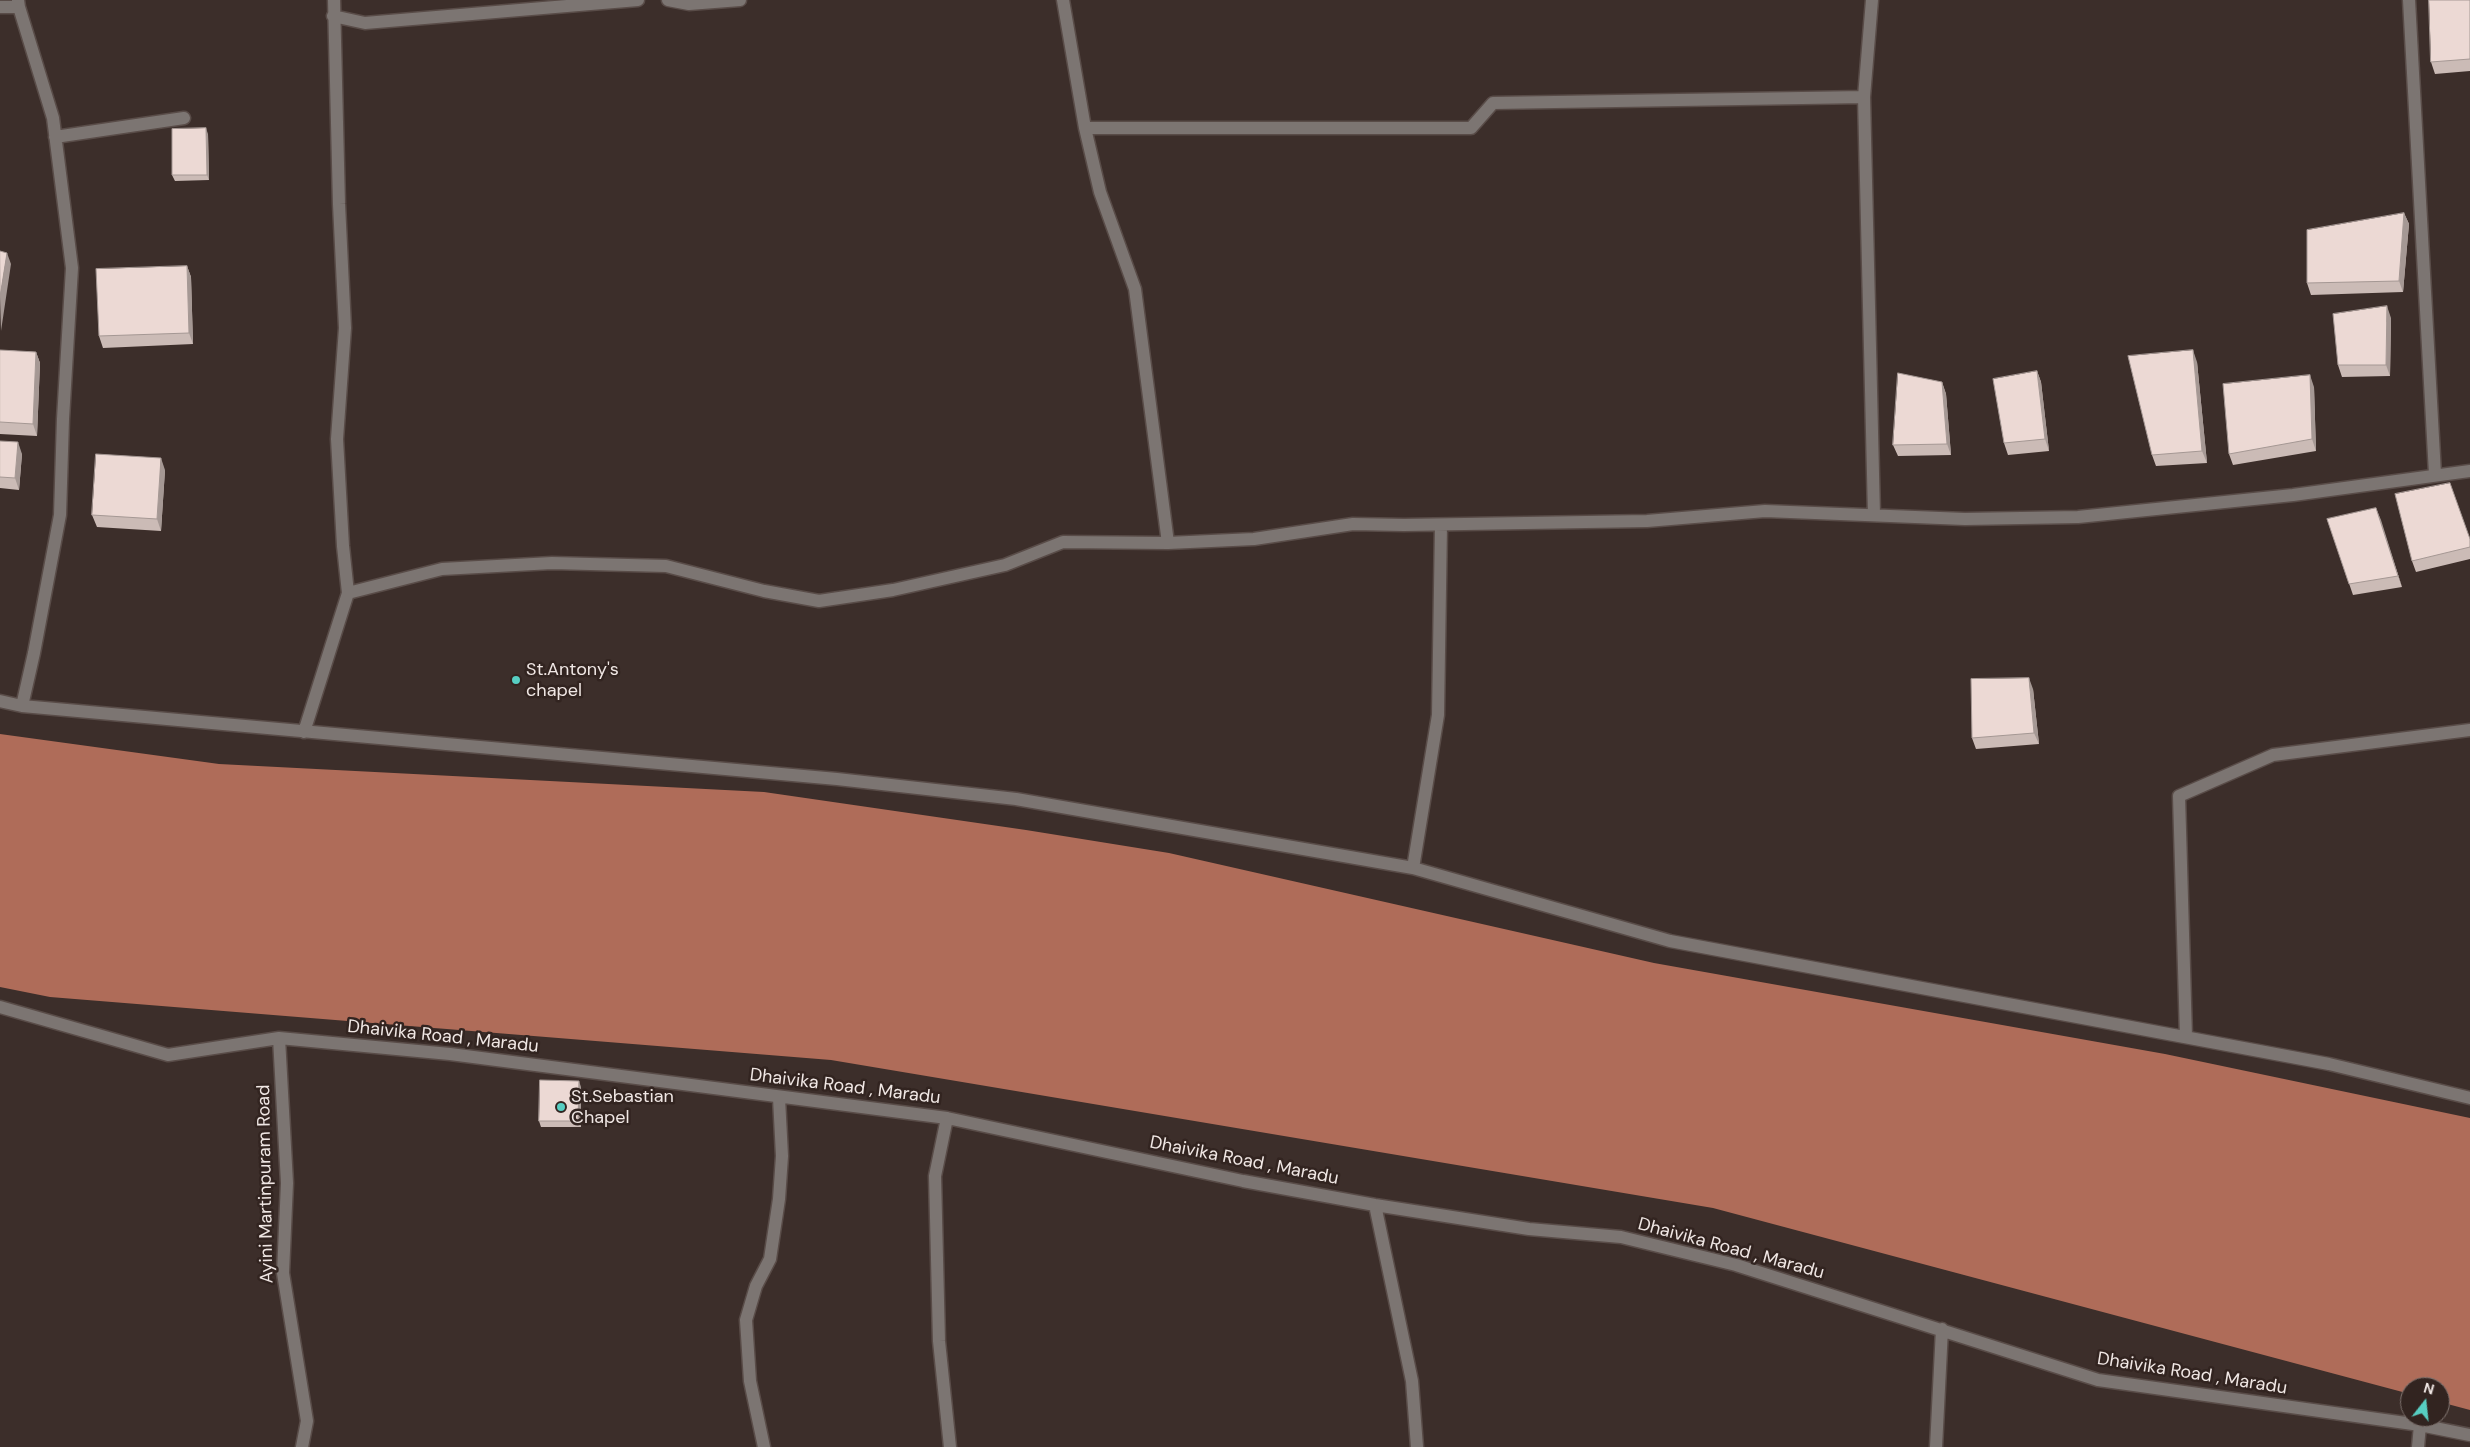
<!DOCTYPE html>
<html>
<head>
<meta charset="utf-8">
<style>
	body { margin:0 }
	#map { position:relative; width:2470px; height:1447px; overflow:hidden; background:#3c2e2a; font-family:"DM Sans",sans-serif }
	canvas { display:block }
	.north { position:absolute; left:2400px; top:1377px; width:50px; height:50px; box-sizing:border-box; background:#322420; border:1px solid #7e726e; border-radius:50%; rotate:16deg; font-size:14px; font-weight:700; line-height:20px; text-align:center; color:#f0e7e4 }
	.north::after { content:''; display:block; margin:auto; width:18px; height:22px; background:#57cec2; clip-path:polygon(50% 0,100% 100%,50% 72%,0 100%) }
</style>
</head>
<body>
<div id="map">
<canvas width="2470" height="1447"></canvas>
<div class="north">N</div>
</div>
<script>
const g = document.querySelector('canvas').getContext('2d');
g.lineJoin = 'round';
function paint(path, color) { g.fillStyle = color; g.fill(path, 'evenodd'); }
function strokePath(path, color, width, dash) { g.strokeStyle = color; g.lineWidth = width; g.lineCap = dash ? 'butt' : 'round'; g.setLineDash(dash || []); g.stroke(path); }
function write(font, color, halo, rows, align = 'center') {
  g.font = font + ' "DM Sans",sans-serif'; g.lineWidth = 5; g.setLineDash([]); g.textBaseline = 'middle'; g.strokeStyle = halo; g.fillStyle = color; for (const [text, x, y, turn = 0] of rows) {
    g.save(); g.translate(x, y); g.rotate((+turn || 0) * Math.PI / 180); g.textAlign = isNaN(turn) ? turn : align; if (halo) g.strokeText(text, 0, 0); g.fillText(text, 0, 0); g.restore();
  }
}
const water = new Path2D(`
	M0 734 219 764 764 792 1026 830 1169 853 1654 963 2165 1054 2470 1118V1410L2440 1402V1387H2410V1394L1713 1208 831 1060 50 997 0 987Z`);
const minor = new Path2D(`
	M18 0 19 7 53 118 72 268 63 419 60 515 34 653 22 706
	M334 0 339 204 345 328 337 439 343 546 348 593 442 569 552 563 666 566 764 591 819 601 893 590 1005 565 1063 542 1168 543 1254 539 1353 524 1404 525 1647 521 1765 511 1965 519 2078 517 2293 495 2470 471
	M668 0 689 4 740 0
	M1063 0 1085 128 1100 192 1135 289 1168 543
	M1872 0 1864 97 1874 515
	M2409 0 2435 474
	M0 7H19
	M333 16 365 23 638 0
	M1085 128H1471L1493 103 1864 97
	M55 137 184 118
	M0 701 22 706 837 779 1016 799 1413 868 1670 941 2329 1064 2470 1098
	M304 732 348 593
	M1413 868 1438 715 1441 525
	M0 1007 168 1055 279 1038 450 1054 947 1118 1243 1181 1375 1205 1529 1229 1621 1237 1736 1265 2098 1380 2420 1425 2470 1435
	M2186 1037 2179 796 2273 755 2470 730
	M279 1038 287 1183 283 1273 307 1421 302 1447
	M947 1118 935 1176 939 1341 950 1447
	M1375 1205 1412 1381 1417 1447
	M764 1447 750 1381 746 1320 756 1286 770 1259 779 1199 782 1156 779 1098
	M1936 1447 1942 1329
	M2418 1447 2420 1425`);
const wall = new Path2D(`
	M2470 0V71L2435 74 2431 62Z
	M208 134 209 180 175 181 172 175Z
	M2404 213 2409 224 2403 292 2311 295 2307 283Z
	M187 266 191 277 193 344 103 348 99 336Z
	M2391 318 2390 376 2342 377 2338 365Z
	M0 350 36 352 40 363 37 436 0 434Z
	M2197 362 2207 463 2156 466 2152 455Z
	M2037 371 2041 382 2049 451 2008 455 2004 443Z
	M1942 382 1946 394 1951 455 1898 456 1893 445Z
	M2314 387 2316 451 2233 465 2229 454Z
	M0 441 22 454 19 490 0 488Z
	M165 470 161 531 97 527 92 515Z
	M2376 508 2402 587 2353 595 2327 519Z
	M2470 539V559L2416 572 2412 561Z
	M2033 689 2039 744 1976 749 1972 738Z
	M581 1087V1127H541L539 1121Z`);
const shadedWall = new Path2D(`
	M206 128 208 134 209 180 207 175Z
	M2404 213 2409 224 2403 292 2399 281Z
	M7 253 11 264 1 331 0 297Z
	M187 266 191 277 193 344 189 333Z
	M2387 306 2391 318 2390 376 2386 365Z
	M2193 350 2197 362 2207 463 2202 451Z
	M36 352 40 363 37 436 33 424Z
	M2037 371 2041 382 2049 451 2045 439Z
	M2310 375 2314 387 2316 451 2312 439Z
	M1942 382 1946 394 1951 455 1947 444Z
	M18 442 22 454 19 490 15 478Z
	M161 458 165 470 161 531 157 519Z
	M2376 508 2381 520 2402 587 2398 576Z
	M2029 678 2033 689 2039 744 2034 733Z
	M579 1081 581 1087V1127L578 1121Z`);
const building = new Path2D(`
	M2429 0H2470V59L2431 62Z
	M206 128 207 175H172V129Z
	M2404 213 2399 281 2307 283V230Z
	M0 251 7 253 0 297Z
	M187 266 189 333 99 336 96 269Z
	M2387 306 2386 365H2338L2333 314Z
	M0 350 36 352 33 424 0 422Z
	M2193 350 2202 451 2152 455 2128 356Z
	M2037 371 2045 439 2004 443 1993 379Z
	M1898 373 1942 382 1947 444 1893 445Z
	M2310 375 2312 439 2229 454 2223 384Z
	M0 441 18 442 15 478 0 477Z
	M96 454 161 458 157 519 92 515Z
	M2450 483 2470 539V547L2412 561 2395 494Z
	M2376 508 2398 576 2349 584 2327 519Z
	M2029 678 2034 733 1972 738 1971 679Z
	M540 1080 579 1081 578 1121H539Z`);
const markers = [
	[516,680,5,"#57cec2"],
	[561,1107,5,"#57cec2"]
];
const poiNames = [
	["St.Antony's",526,670],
	["chapel",526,691],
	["St.Sebastian",571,1097],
	["Chapel",571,1118]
];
const streetNames = [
	["Dhaivika Road , Maradu",443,1037,6],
	["Dhaivika Road , Maradu",845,1087,7],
	["Dhaivika Road , Maradu",1244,1161,11],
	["Ayini Martinpuram Road",266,1184,-91],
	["Dhaivika Road , Maradu",1731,1249,15],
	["Dhaivika Road , Maradu",2192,1374,9]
];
paint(water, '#af6c59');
strokePath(minor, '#594c48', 15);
strokePath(minor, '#7c7572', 12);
paint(wall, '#cbbbb6');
paint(shadedWall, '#a59894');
paint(building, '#ecd9d4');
strokePath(building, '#a59894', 1);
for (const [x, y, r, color] of markers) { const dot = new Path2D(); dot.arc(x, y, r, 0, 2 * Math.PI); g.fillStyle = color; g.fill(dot); strokePath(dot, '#322420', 2); }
write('18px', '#f0e7e4', '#322420', poiNames, 'left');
write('18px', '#f0e7e4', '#322420', streetNames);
</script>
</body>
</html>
